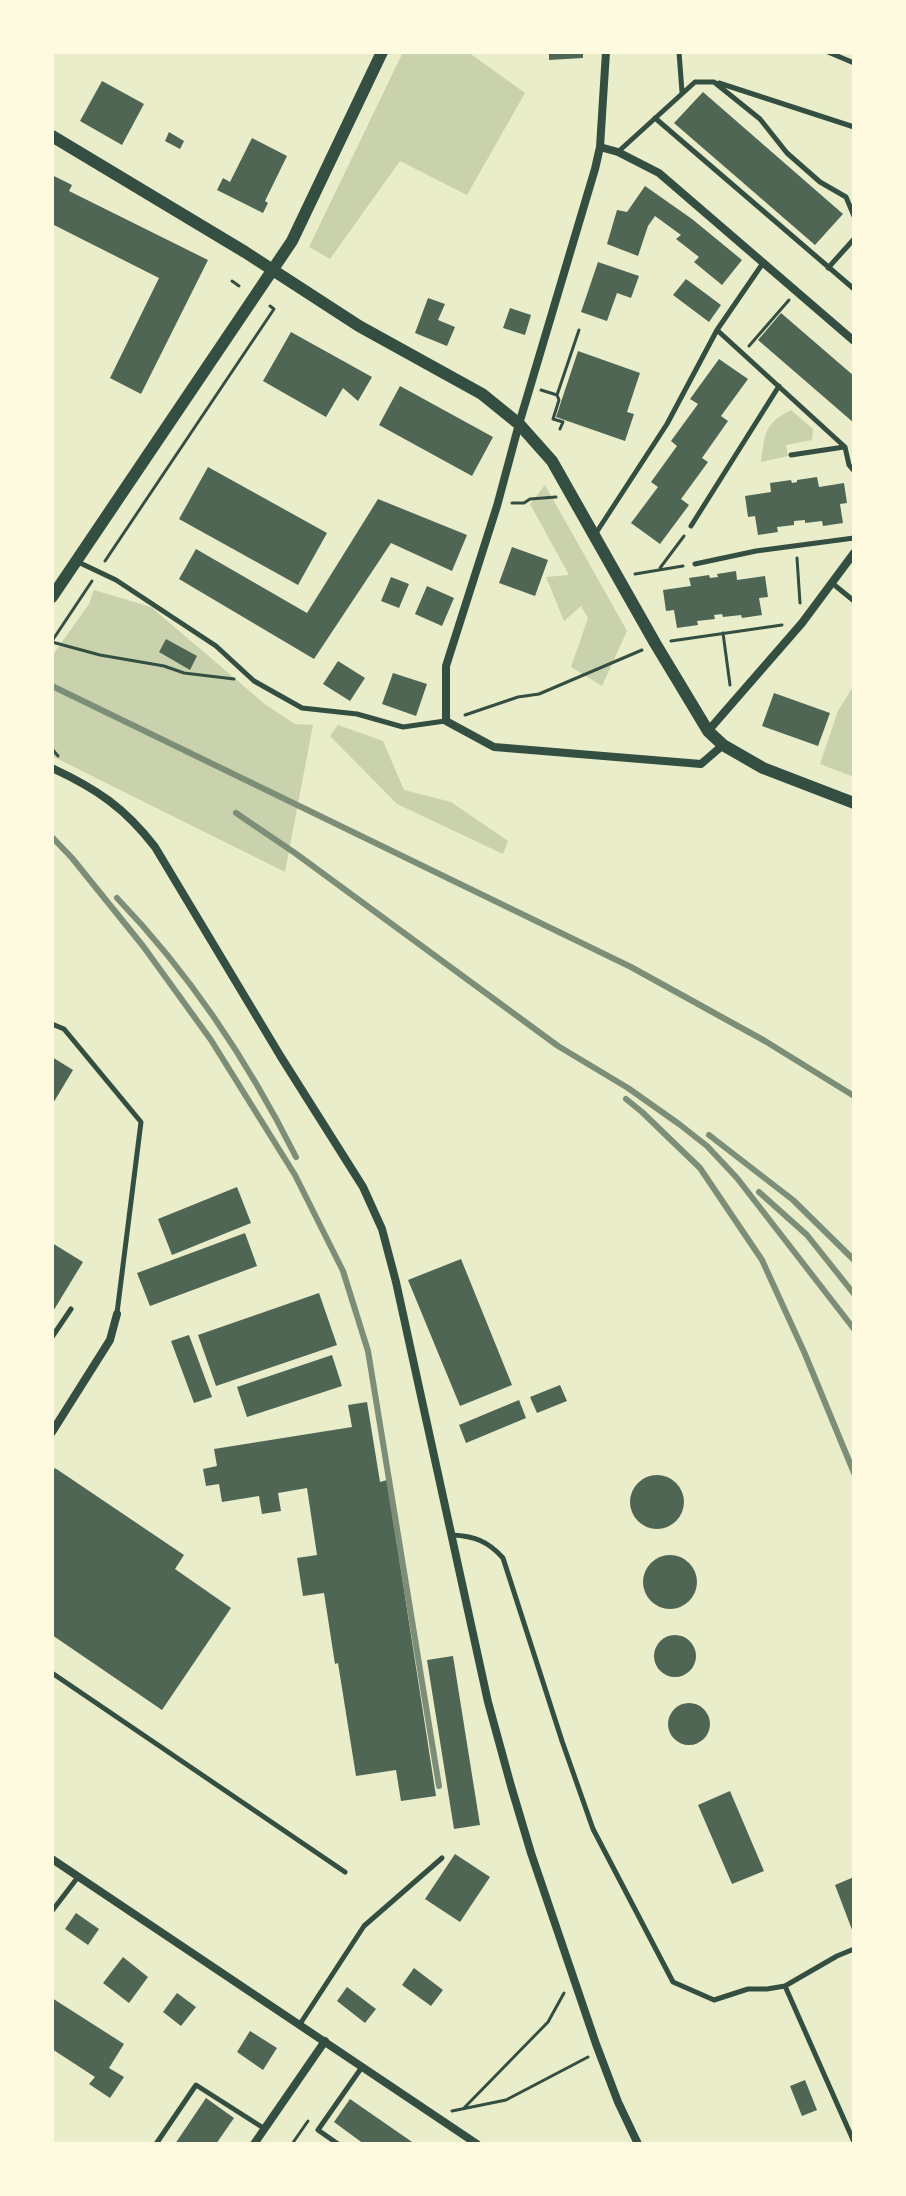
<!DOCTYPE html>
<html>
<head>
<meta charset="utf-8">
<style>
	body { margin:0 }
	#map { position:relative; width:906px; height:2196px; overflow:hidden; background:#e9edc9; font-family:Inter,sans-serif }
	canvas { display:block }
	.frame { position:absolute; inset:0; border:54px solid #fefae0; pointer-events:none }
</style>
</head>
<body>
<div id="map">
<canvas width="906" height="2196"></canvas>
<div class="frame"></div>
</div>
<script>
const g = document.querySelector('canvas').getContext('2d');
g.lineJoin = 'round';
function paint(path, color) { g.fillStyle = color; g.fill(path, 'evenodd'); }
function strokePath(path, color, width, dash) { g.strokeStyle = color; g.lineWidth = width; g.lineCap = dash ? 'butt' : 'round'; g.setLineDash(dash || []); g.stroke(path); }
const green = new Path2D(`
	M403 52H468L525 93 467 195 400 161 330 259 309 247Z
	M791 410 813 429 812 440 786 445 788 456 761 462C765 433 764 424 791 410Z
	M545 485 627 631 602 686 571 667 588 618 581 606 564 621 546 577 569 575 530 504Z
	M94 590 151 607 266 705 295 724 313 725 285 872 52 756V656L89 604Z
	M854 685V777L820 764 838 711Z
	M338 725 383 741 404 790 451 802 508 841 503 854 397 804 330 736Z`);
const building = new Path2D(`
	M549 52H583V58L549 60Z
	M102 81 144 104 122 145 80 121Z
	M703 92 843 214 815 245 674 123Z
	M169 132 184 141 180 149 165 141Z
	M252 138 287 156 265 201 268 203 263 213 217 190 223 178 230 182Z
	M52 175 72 185 69 191 208 260 141 394 110 378 159 278 52 224Z
	M645 186 692 219 742 260 722 285 694 262 699 257 676 239 681 235 655 216 648 226 638 256 607 244 617 210 627 212Z
	M598 262 639 276 631 298 617 293 607 321 581 312Z
	M686 279 721 305 709 322 673 295Z
	M428 298 445 304 438 320 455 327 447 346 415 333Z
	M510 308 531 315 525 335 503 328Z
	M781 313 854 376V423L758 340Z
	M291 332 372 377 358 401 343 388 326 417 263 381Z
	M578 351 640 373 627 412 634 414 625 441 556 417Z
	M719 359 748 379 721 416 728 421 702 458 708 462 681 499 689 505 660 544 631 523 658 487 651 482 677 446 671 441 698 404 690 399Z
	M400 386 493 437 472 476 379 425Z
	M208 467 327 533 298 585 179 519Z
	M817 477 819 487 844 483 847 503 840 504 843 523 823 526 822 521 805 523V520L794 521V525L777 527 778 532 758 535 755 516 748 517 745 496 771 492 770 483 791 480 792 483 797 482V480Z
	M378 499 467 535 452 571 391 543 314 659 179 579 196 549 307 613Z
	M512 547 548 560 535 596 499 583Z
	M736 571 737 580 765 576 768 597 759 598 762 615 742 618 741 615 723 617 722 614 714 615 715 619 697 621 698 625 677 628 674 610 666 611 663 590 691 586 689 578 709 575 710 578 718 577 717 574Z
	M391 577 409 584 399 608 381 601Z
	M427 586 454 598 442 626 415 614Z
	M166 639 197 656 190 670 159 652Z
	M338 661 365 678 350 701 323 684Z
	M393 673 427 684 416 716 382 704Z
	M774 693 830 713 818 746 762 726Z
	M52 1057 73 1070 52 1105Z
	M237 1187 251 1223 172 1255 158 1219Z
	M245 1233 257 1266 150 1306 137 1273Z
	M52 1243 83 1262 52 1313Z
	M461 1259 512 1385 460 1406 408 1280Z
	M319 1293 337 1345 216 1386 198 1335Z
	M189 1335 212 1397 194 1403 171 1341Z
	M332 1355 342 1386 247 1417 237 1387Z
	M560 1385 567 1401 537 1413 530 1397Z
	M519 1400 526 1418 466 1443 459 1425Z
	M367 1402 380 1482 387 1480 436 1796 401 1801 396 1770 356 1776 338 1663 335 1664 324 1593 303 1596 297 1558 317 1555 307 1488 278 1493 281 1511 262 1514 259 1496 222 1502 219 1484 206 1486 203 1469 217 1466 214 1449 352 1427 348 1405Z
	M55 1468 184 1555 175 1569 231 1608 162 1710 52 1635V1473Z
	M630 1502a27 27 0 1 1 54 0a27 27 0 1 1-54 0Z
	M643 1582a27 27 0 1 1 54 0a27 27 0 1 1-54 0Z
	M654 1656a21 21 0 1 1 42 0a21 21 0 1 1-42 0Z
	M453 1656 480 1825 454 1829 427 1660Z
	M668 1724a21 21 0 1 1 42 0a21 21 0 1 1-42 0Z
	M730 1791 764 1871 732 1884 698 1805Z
	M455 1854 490 1877 460 1922 425 1899Z
	M854 1877V1935L835 1885Z
	M76 1913 99 1929 88 1945 65 1929Z
	M123 1957 148 1977 129 2003 103 1983Z
	M414 1968 443 1990 431 2006 402 1985Z
	M347 1987 376 2009 365 2023 337 2001Z
	M177 1993 196 2007 181 2026 163 2012Z
	M52 1998 124 2044 109 2068 124 2077 110 2098 89 2084 95 2077 52 2049Z
	M250 2031 277 2048 263 2070 237 2052Z
	M805 2080 817 2110 802 2116 790 2086Z
	M206 2098 234 2118 216 2144H175Z
	M350 2099 415 2144H364L334 2122Z`);
const path = new Path2D(`
	M232 281 239 286
	M749 346 789 300
	M541 390 557 395
	M560 429 563 422 553 419 559 400 557 395 579 330
	M512 503H524L530 499 556 497
	M797 558 800 603
	M105 561 274 309 270 306
	M660 568 684 536
	M635 574 683 566
	M723 633 730 685
	M52 641 92 581
	M671 641 782 625
	M52 642 100 655 164 666 184 673 234 679
	M465 715 518 697 539 694 642 650
	M52 749 58 756
	M464 2108 548 2022 564 1993
	M452 2111 506 2100 588 2057
	M292 2144 308 2121`);
const service = new Path2D(`
	M679 52 682 92
	M828 52 854 63
	M719 83 854 127
	M655 118 854 289
	M619 151 695 82H714L760 119 787 153 820 182 846 197 854 216
	M828 268 854 239
	M717 330 845 447 849 465 854 471
	M791 455 844 447
	M691 526 779 386
	M596 533 667 424 717 330 763 263
	M78 562 116 580 216 646 254 681 302 708 357 714 403 727 445 721
	M695 564 756 551 854 538
	M832 583 854 601
	M52 1024 64 1029 141 1122 117 1313
	M52 1337 71 1309
	M452 1535C474 1536 488 1541 503 1558L562 1741 593 1829 673 1982 714 2000 748 1989H767L785 1986 854 2142
	M52 1673 345 1872
	M52 1911 78 1877
	M785 1986 837 1956 854 1949
	M300 2024 364 1926 442 1858
	M156 2144 196 2085 265 2129
	M338 2144 318 2130 362 2067`);
const minor = new Path2D(`
	M606 52 600 147 595 169 519 424 497 506 446 666V721L494 747 701 764 723 745
	M600 147 618 152 659 173 854 341
	M708 731 802 623 854 553
	M52 768C97 789 125 808 155 847L281 1057 363 1187 382 1229 396 1282 488 1702 511 1786 531 1853 596 2044 618 2102 638 2144
	M52 1432 110 1340 117 1314
	M52 1859 477 2144
	M254 2144 325 2041`);
const tertiary = new Path2D(`
	M52 136 245 252 359 326 482 394 519 424 552 461 655 643 708 731 723 745 763 768 854 803
	M52 597 292 241 382 52`);
const rail = new Path2D(`
	M52 686 631 967 765 1041 854 1096
	M236 813 295 853 558 1046 628 1088 679 1124 707 1146 737 1178 854 1329
	M52 837 72 858 143 946 211 1040 295 1175 343 1271 368 1351 439 1786
	M117 898C190 974 249 1063 296 1157
	M626 1099 642 1112 700 1168 762 1260 805 1354 854 1473
	M709 1135 793 1200 854 1260
	M759 1192 807 1235 854 1294`);
paint(green, '#cad2ad');
paint(building, '#4f6655');
strokePath(path, '#344e41', 3);
strokePath(service, '#344e41', 5);
strokePath(minor, '#344e41', 8);
strokePath(tertiary, '#344e41', 12);
strokePath(rail, '#7c8e77', 6);
</script>
</body>
</html>
